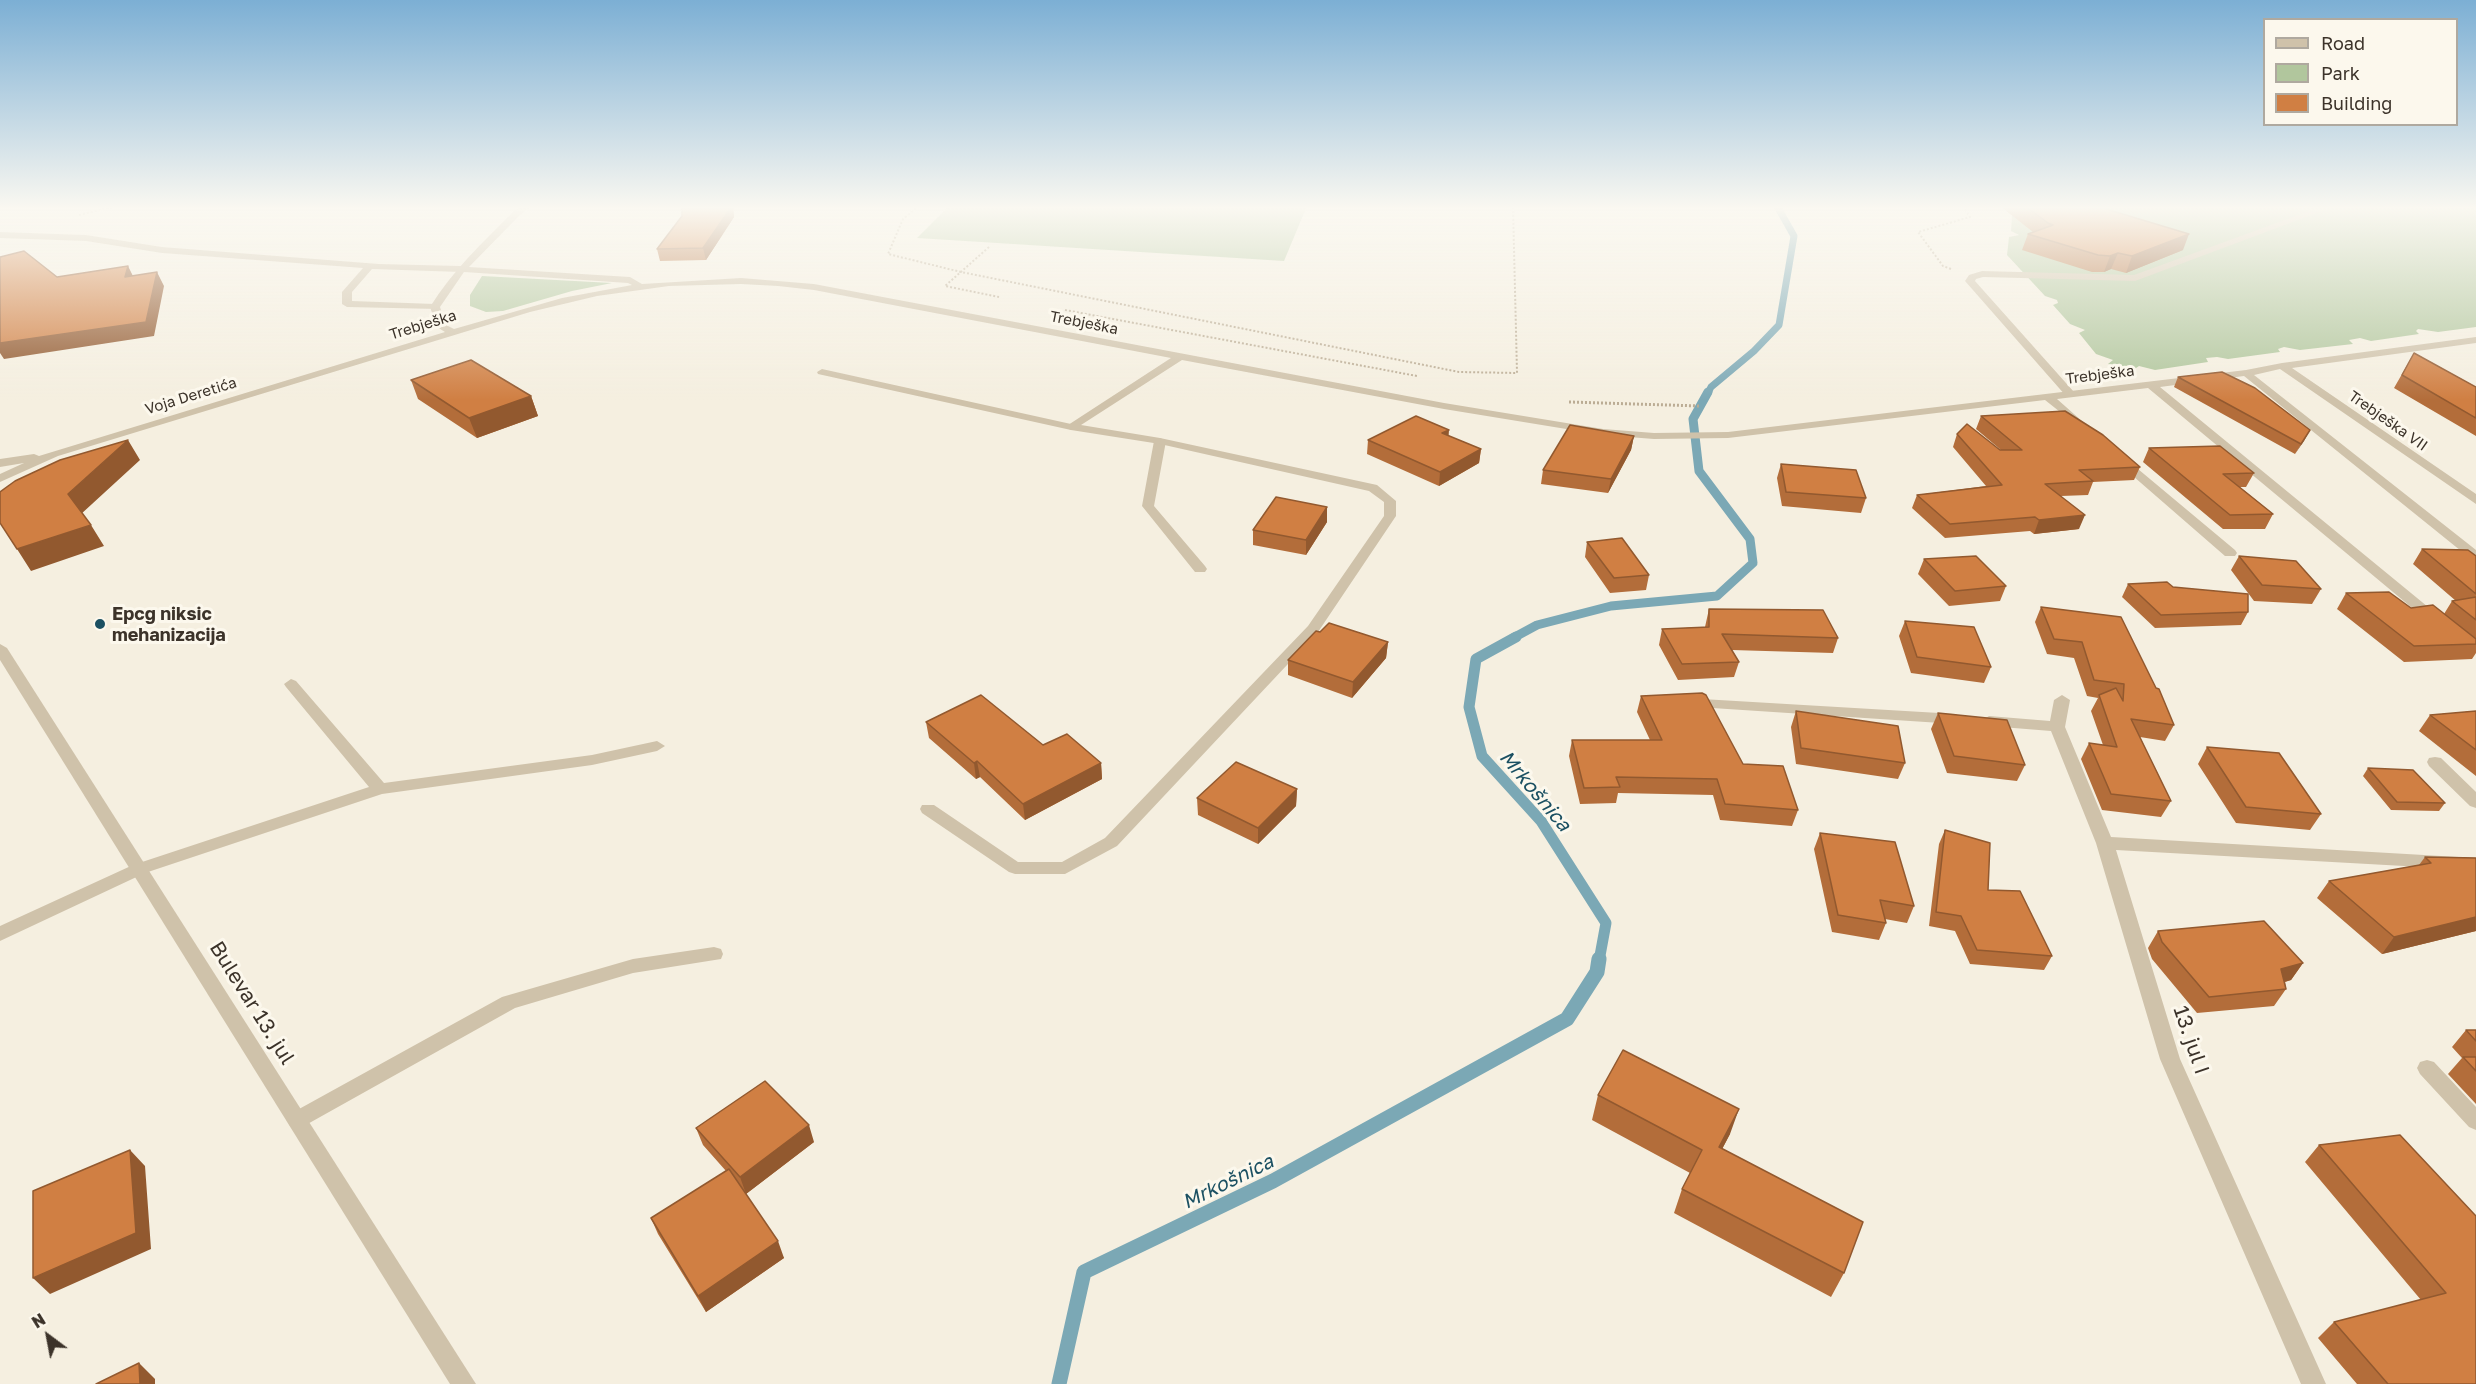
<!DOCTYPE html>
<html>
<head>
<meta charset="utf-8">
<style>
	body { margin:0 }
	#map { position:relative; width:2476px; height:1384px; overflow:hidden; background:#f5efe0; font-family:"Golos Text",sans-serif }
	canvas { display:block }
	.legend { position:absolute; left:2263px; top:18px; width:195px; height:108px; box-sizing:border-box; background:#fcf8ed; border:2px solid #afa99f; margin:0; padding:8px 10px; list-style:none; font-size:18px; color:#3c332a }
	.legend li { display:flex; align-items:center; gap:12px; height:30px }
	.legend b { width:30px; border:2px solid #afa99f }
	.north { position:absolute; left:18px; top:1306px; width:60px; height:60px; -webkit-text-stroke:4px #fcf8ed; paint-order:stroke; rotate:328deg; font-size:16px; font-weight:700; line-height:24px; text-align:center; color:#3c332a }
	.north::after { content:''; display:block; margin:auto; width:21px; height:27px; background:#3c332a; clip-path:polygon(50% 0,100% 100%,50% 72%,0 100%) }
</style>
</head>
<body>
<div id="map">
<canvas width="2476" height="1384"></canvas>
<ul class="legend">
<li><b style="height:8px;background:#cfc2aa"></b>Road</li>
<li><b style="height:16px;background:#b1c69d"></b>Park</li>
<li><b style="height:16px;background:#d07f43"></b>Building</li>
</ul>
<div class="north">N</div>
</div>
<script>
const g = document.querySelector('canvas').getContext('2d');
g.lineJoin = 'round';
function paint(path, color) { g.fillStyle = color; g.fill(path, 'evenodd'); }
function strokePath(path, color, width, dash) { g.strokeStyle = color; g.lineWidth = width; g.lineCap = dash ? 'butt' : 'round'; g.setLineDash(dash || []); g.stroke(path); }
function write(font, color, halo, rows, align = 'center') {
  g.font = font + ' "Golos Text",sans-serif'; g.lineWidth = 6; g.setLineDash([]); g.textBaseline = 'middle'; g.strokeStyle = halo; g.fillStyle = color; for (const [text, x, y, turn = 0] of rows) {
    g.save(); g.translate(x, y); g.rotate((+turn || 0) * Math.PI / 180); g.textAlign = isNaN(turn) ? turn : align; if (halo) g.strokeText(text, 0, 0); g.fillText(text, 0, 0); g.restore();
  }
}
const green = new Path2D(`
	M949 206H1307L1284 261 917 238Z
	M2000 206H2476V327L2438 332 2418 329 2416 331 2419 334 2371 341 2360 338 2349 340 2353 344 2300 350 2284 347 2278 349 2280 352 2228 359 2217 357 2206 358 2208 362 2155 370 2139 366 2133 370 2108 364 2113 360 2096 354 2079 333 2085 330 2070 324 2053 305 2058 303 2057 300 2045 296 2007 255 2009 237 2019 235 2011 231 2012 215Z
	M482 276 612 283 572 291 503 311 486 312 470 306V295Z`);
const streamFar3 = new Path2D(`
	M1708 393 1711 387 1754 351 1779 325 1794 236 1777 206`);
const streamFar2 = new Path2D(`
	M1513 638 1537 625 1611 606 1717 596 1753 563 1750 539 1699 471 1693 419 1708 392`);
const streamFar1 = new Path2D(`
	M1516 637 1476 659 1469 707 1482 756 1541 821 1606 923 1599 961`);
const stream = new Path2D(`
	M1059 1384 1084 1272 1273 1181 1567 1019 1597 972 1599 959`);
const pathFar1 = new Path2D(`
	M919 206 903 219 888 254 961 272 1459 372 1517 373 1513 206
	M79 215 117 206
	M989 247 945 286 999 297
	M1951 269 1943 266 1918 232 1970 217 1963 206
	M1065 310 1417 376`);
const path = new Path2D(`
	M1569 402 1700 406`);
const service = new Path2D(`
	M2307 206H2317L2322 211 2135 281 1983 277 1976 279 1975 281 2074 392V396H2066L1965 281 1969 275 1982 271 2134 275 2312 210Z
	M0 232 86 235 162 247 379 264 461 266 466 269 461 272 372 269 352 292V301L435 304 440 307 438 309 347 307 342 304V292L363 268 162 253 86 241 0 238Z
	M822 369 1071 424 1077 427 1071 430 818 374 817 372Z
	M1160 438 1166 441 1154 506 1205 566 1207 569 1205 572H1195L1142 506 1154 441Z
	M291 679 296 681 384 783 592 755 657 741 665 746 657 751 592 765 382 794 145 873 0 941V926L133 865 369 787 286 687 284 684Z
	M2435 757 2441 758 2476 792V808L2470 806 2429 766 2427 762 2429 758Z
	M714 947 721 949 723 954 721 959 633 973 515 1008 304 1126 297 1129 290 1126 287 1120 290 1114 502 997 633 959Z`);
const minor = new Path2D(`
	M522 206H532L520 215 469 267 630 277 642 284 741 278 814 284 1444 403 1603 429 1654 433 1728 432 2246 370 2282 363 2476 337V343L2292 368 2476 494V504L2280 369 2254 375 2476 550V560L2471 559 2244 376 2160 387 2439 616 2441 619 2439 622H2429L2148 388 2057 399 2083 422V426L2079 427 2045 400 1728 438 1654 439 1603 435 1444 409 1182 360 1081 425 1160 438 1377 485 1396 501V516L1318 632 1117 846 1065 874H1015L1009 872 922 813 920 809 922 805H934L1018 862H1062L1105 838 1308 626 1384 516V502L1369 491 1160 444 1071 430 1065 427 1171 358 814 290 778 286 741 284 669 286 597 296 530 312 58 456 0 482V474L24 463 0 467V459L34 454 39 456 445 332 437 327 430 307C453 270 483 242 514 211ZM464 272 628 283 632 285 562 298 454 329 446 325 440 307Z
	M2122 457 2126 459 2235 550 2237 553 2235 556H2225L2118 463 2116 461Z
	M2062 695 2070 700 2065 727 2111 837 2476 858V870L2116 850 2180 1059 2326 1384H2301L2160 1059 2096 843 2051 731 1989 726 1981 721 1989 716 2050 721 2054 700Z
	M1702 699 1956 714 1964 719 1956 724 1697 707 1694 704 1697 701Z
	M2427 1060 2434 1062 2476 1107V1130L2469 1127 2420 1074 2417 1068 2420 1062Z`);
const tertiary = new Path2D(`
	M0 644 7 648 476 1384H450L0 660Z`);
const wall = new Path2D(`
	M682 206H733L734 217 706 260 660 261 657 249 682 216Z
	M2000 206H2096L2183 250 2126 273 2111 269 2104 272H2092L2022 250 2028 234 2033 232Z
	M2414 353 2476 387V436L2394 388Z
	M2178 377 2310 430 2295 454 2174 387Z
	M411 380 531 396 538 416 477 438 418 399Z
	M1981 416 2140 467 2134 480 2093 482 2088 495 2061 496 2079 529 2034 534 2030 531 1945 538 1912 508 1917 495 1986 486 1953 447 1957 434 2001 450 1976 429Z
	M1448 436 1481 449 1479 463 1439 486 1367 454 1368 440Z
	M1634 436 1631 450 1608 493 1541 484 1543 470Z
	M2149 448 2254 473 2246 487H2240L2273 514 2265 529H2223L2143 462Z
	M1781 464 1866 498 1861 513 1782 506 1777 478Z
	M1327 507V522L1306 555 1253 545V530Z
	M1587 542 1649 575 1646 590 1610 593 1585 557Z
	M2422 549 2476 556V653L2472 659 2404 662 2337 609 2346 593 2411 608 2444 614 2452 601H2456L2413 564Z
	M2239 556 2321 589 2312 604 2254 601 2231 570Z
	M1924 559 2006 586 2000 601 1949 606 1918 574Z
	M2128 584 2173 587 2248 612 2241 625 2155 628 2122 597Z
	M2041 607 2156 688 2174 725 2165 741 2140 737 2171 801 2161 817 2102 810 2081 759 2089 743 2103 745 2091 711 2098 698 2087 696 2074 658 2047 654 2035 622Z
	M1709 609 1838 638 1833 653 1732 650 1739 662 1734 677 1678 680 1659 645 1662 629 1705 627Z
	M1905 621 1991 667 1984 683 1911 673 1899 636Z
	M1320 632 1388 642 1386 658 1352 698 1288 675V660Z
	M1641 696 1743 764 1798 810 1792 826 1720 820 1713 795 1618 793 1616 803 1580 804 1569 756 1572 740H1650L1637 712Z
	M1796 711 1905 763 1898 779 1796 764 1791 727Z
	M2476 711V776L2419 731 2430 715Z
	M1938 713 2025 765 2017 781 1947 773 1931 729Z
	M926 722 1043 745 1101 763 1102 779 1025 820 980 777 976 779 929 738Z
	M2207 747 2321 814 2310 830 2236 823 2198 764Z
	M2368 768 2445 803 2439 811 2391 810 2363 776Z
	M1297 789 1296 806 1258 844 1198 815 1197 798Z
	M1945 830 1988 890 2052 956 2044 970 1970 964 1955 931 1929 926 1939 844Z
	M1820 833 1914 906 1907 923 1885 919 1886 923 1879 940 1832 932 1814 849Z
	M2425 857 2476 858V931L2382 954 2317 898 2329 881 2419 865Z
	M2158 931 2303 963 2291 980 2285 982 2286 989 2274 1006 2197 1013 2152 959 2148 948Z
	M2466 1030H2476V1104L2448 1074 2462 1058 2452 1047Z
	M1598 1095 1730 1134 1722 1149 1844 1273 1831 1297 1674 1213 1682 1189 1690 1173 1592 1120Z
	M696 1128 814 1142 746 1194 744 1191 784 1258 706 1312 658 1234 651 1218 726 1171 703 1145Z
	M2400 1135 2476 1384H2357L2318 1338 2334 1322 2421 1300 2305 1162 2319 1145Z`);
const shadedWall = new Path2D(`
	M732 206H733L734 217 706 260 703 248Z
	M2189 234 2183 250 2126 273 2132 256Z
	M2118 253 2111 269 2104 272 2110 256Z
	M128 266 135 280 125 277Z
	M157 272 164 286 154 336 4 359 0 353V343Z
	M531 396 538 416 477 438 469 418Z
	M1449 430 1448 444 1442 433Z
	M2310 430 2304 441 2295 454 2301 444Z
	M1634 436 1631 450 1608 493 1611 479Z
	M128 440 140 460 80 515 68 494Z
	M1481 449 1479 463 1439 486 1440 472Z
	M1327 507V522L1306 555V540Z
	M2085 515 2079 529 2034 534 2039 520Z
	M91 525 104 546 31 571 17 549Z
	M1388 642 1386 658 1352 698 1353 682Z
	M977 761 980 777 976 779 974 763Z
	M1101 763 1102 779 1025 820 1023 804Z
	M1297 789 1296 806 1258 844V828Z
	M2476 917V931L2382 954 2394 937Z
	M2303 963 2291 980 2270 986 2281 969Z
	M1739 1109 1730 1134 1710 1172 1719 1147Z
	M809 1125 814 1142 746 1194 740 1177Z
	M130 1150 145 1166 151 1249 50 1294 33 1278Z
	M778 1241 784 1258 706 1312 698 1296Z
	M139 1363 155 1379V1384H140Z`);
const building = new Path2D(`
	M682 206H732L703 248 657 249 682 216Z
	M2025 206H2096L2189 234 2132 256 2118 253 2110 256 2098 255 2028 234 2053 225 2048 223Z
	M24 251 57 277 128 266 125 277 157 272 146 322 0 343V257Z
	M2414 353 2476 387V418L2402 375Z
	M471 360 531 396 469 418 411 380Z
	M2222 372 2255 388 2310 430 2301 444 2178 377Z
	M2065 411 2103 435 2140 467 2079 470 2093 481 2045 484 2085 515 2039 520 2035 517 1950 524 1917 495 2002 485 1957 434 1967 424 2000 450H2022L1981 416Z
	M1416 416 1449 430 1442 433 1481 449 1440 472 1368 440Z
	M1570 425 1634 436 1611 479 1543 470Z
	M128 440 68 494 91 525 17 549 0 523V492L15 481 60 460Z
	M2220 446 2254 473 2223 474 2273 514 2230 515 2149 448Z
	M1781 464 1856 470 1866 498 1786 492Z
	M1276 497 1327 507 1306 540 1253 530Z
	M1622 538 1649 575 1614 578 1587 542Z
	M2422 549 2468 550 2476 556V594Z
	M1976 556 2006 586 1955 591 1924 559Z
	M2239 556 2296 561 2321 589 2262 585Z
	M2167 582 2173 587 2248 594V612L2161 615 2128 584Z
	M2389 592 2411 608 2433 605 2476 639V644L2414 646 2346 593Z
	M2476 597V620L2452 601Z
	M2041 607 2121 617 2156 688 2159 689 2174 725 2131 719 2171 801 2111 794 2089 743 2117 747 2099 695 2116 688 2123 701 2124 684 2094 680 2082 642 2054 639Z
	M1709 609 1823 610 1838 638 1722 634 1739 662 1682 664 1662 629 1709 627Z
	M1905 621 1974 627 1991 667 1917 657Z
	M1329 623 1388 642 1353 682 1288 660 1316 631 1320 632Z
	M1702 693 1706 695 1743 764 1783 766 1798 810 1725 804 1717 779 1616 777 1620 787 1584 788 1572 740H1662L1641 696Z
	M981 695 1043 745 1067 734 1101 763 1023 804 977 761 974 763 926 722Z
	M1796 711 1898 726 1905 763 1801 748Z
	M2476 711V750L2430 715Z
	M1938 713 2007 720 2025 765 1954 756Z
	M2207 747 2279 753 2321 814 2246 807Z
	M1236 762 1297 789 1258 828 1197 798Z
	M2368 768 2413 770 2445 803 2397 802Z
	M1945 830 1990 843 1988 890 2020 891 2052 956 1977 950 1961 916 1936 912Z
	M1820 833 1895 842 1914 906 1880 900 1886 923 1838 915Z
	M2425 857 2476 858V917L2394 937 2329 881 2431 863Z
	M2264 921 2303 963 2281 969 2286 989 2209 997 2162 942 2158 931Z
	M2466 1030H2476V1041Z
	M1623 1050 1739 1109 1719 1147 1863 1222 1844 1273 1682 1189 1702 1150 1598 1095Z
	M2463 1057H2476V1071Z
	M765 1081 809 1125 740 1177 696 1128Z
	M2400 1135 2476 1216V1384H2388L2334 1322 2446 1293 2319 1145Z
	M130 1150 136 1233 33 1278V1191Z
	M729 1169 778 1241 698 1296 651 1218Z
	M139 1363 140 1384H96Z`);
const markers = [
	[100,624,6,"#1b5062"]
];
const farStreetnames = [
	["Trebješka",1084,323,11],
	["Trebješka",423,325,-17],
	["Trebješka",2100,375,-7],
	["Voja Deretića",191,396,-17],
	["Trebješka VII",2388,421,35]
];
const poiNames = [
	["Epcg niksic",112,614],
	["mehanizacija",112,635]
];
const waterNames = [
	["Mrkošnica",1535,791,50],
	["Mrkošnica",1228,1182,-26]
];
const nearStreetnames = [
	["Bulevar 13. jul",252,1003,58],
	["13. jul I",2191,1040,71]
];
paint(green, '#b1c69d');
strokePath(streamFar3, '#7ba8b5', 7);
strokePath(streamFar2, '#7ba8b5', 9);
strokePath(streamFar1, '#7ba8b5', 11);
strokePath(stream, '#7ba8b5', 15);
strokePath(pathFar1, '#bbac94', 2, [2, 2]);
strokePath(path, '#bbac94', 3, [2, 2]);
paint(service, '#cfc2aa');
paint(minor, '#cfc2aa');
paint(tertiary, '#cfc2aa');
paint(wall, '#b36d3a');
paint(shadedWall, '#92592f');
paint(building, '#d07f43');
strokePath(building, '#92592f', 1.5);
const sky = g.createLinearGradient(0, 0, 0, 400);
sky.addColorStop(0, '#7cafd4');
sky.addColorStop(0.52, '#faf8f1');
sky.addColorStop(1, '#faf8f100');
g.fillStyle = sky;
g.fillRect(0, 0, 2476, 400);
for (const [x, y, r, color] of markers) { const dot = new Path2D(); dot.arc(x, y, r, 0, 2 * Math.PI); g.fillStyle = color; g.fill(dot); strokePath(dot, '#fcf8ed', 2); }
write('15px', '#3c332a', '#fcf8ed', farStreetnames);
write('bold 18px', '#3c332a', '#fcf8ed', poiNames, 'left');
write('italic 20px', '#1b5062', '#fcf8ed', waterNames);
write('21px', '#3c332a', '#fcf8ed', nearStreetnames);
</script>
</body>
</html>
